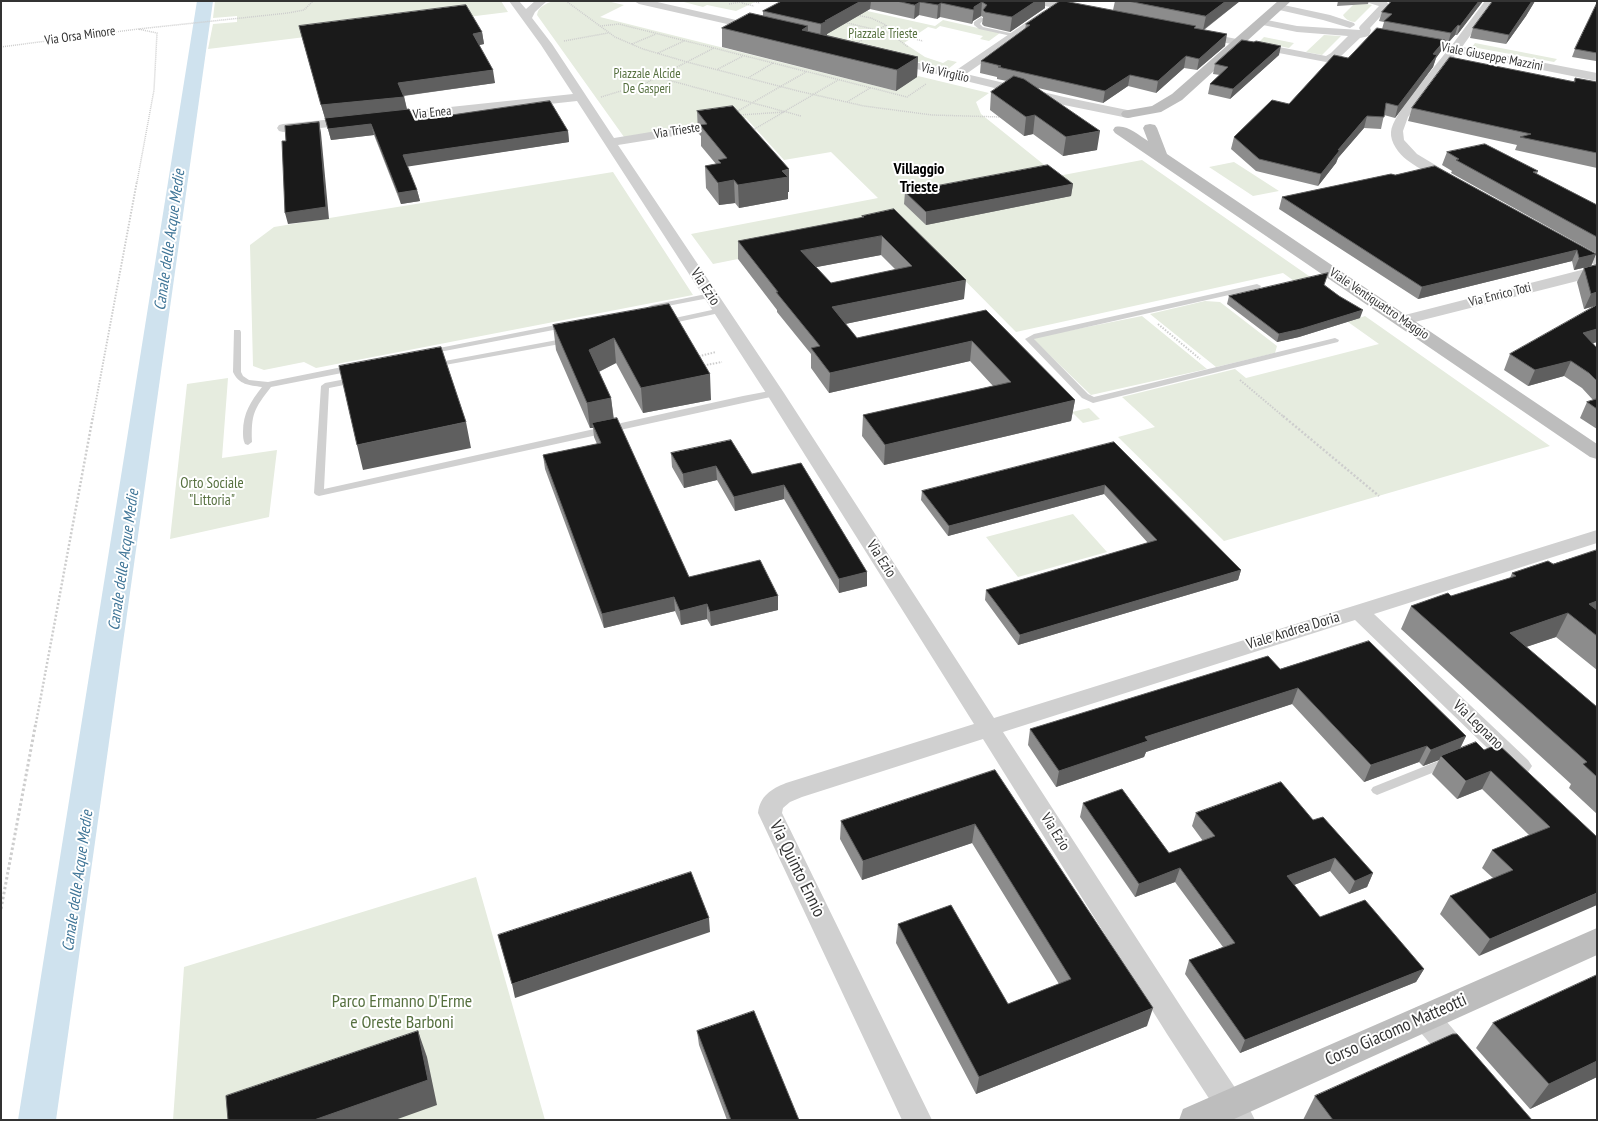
<!DOCTYPE html>
<html>
<head>
<meta charset="utf-8">
<style>
	body { margin:0 }
	#map { position:relative; width:1598px; height:1121px; overflow:hidden; background:#fff; font-family:"PT Sans Narrow",sans-serif }
	canvas { display:block }
	.frame { position:absolute; inset:0; border:2px solid #333; pointer-events:none }
</style>
</head>
<body>
<div id="map">
<canvas width="1598" height="1121"></canvas>
<div class="frame"></div>
</div>
<script>
const g = document.querySelector('canvas').getContext('2d');
g.lineJoin = 'round';
function paint(path, color) { g.fillStyle = color; g.fill(path, 'evenodd'); }
function strokePath(path, color, width, dash) { g.strokeStyle = color; g.lineWidth = width; g.lineCap = dash ? 'butt' : 'round'; g.setLineDash(dash || []); g.stroke(path); }
function write(font, color, halo, rows, align = 'center') {
  g.font = font + ' "PT Sans Narrow",sans-serif'; g.lineWidth = 4; g.setLineDash([]); g.textBaseline = 'middle'; g.strokeStyle = halo; g.fillStyle = color; for (const [text, x, y, turn = 0] of rows) {
    g.save(); g.translate(x, y); g.rotate((+turn || 0) * Math.PI / 180); g.textAlign = isNaN(turn) ? turn : align; if (halo) g.strokeText(text, 0, 0); g.fillText(text, 0, 0); g.restore();
  }
}
const green = new Path2D(`
	M215 1H501L508 12 208 49 213 24 237 22V16L213 18Z
	M553 1H607L624 5 600 17 896 91 918 76 989 93 976 102 981 114 1058 176 1142 160 1319 283 1301 286 1283 273 1016 332 907 222 858 235 713 264 691 234 878 198 831 152 784 160 746 118 624 137 537 15C538 7 545 4 553 1Z
	M680 1H757L736 11 707 5 703 7Z
	M822 1 935 26 943 20 1000 33 989 41 980 39 983 36 940 26 936 29 928 27 904 43 925 57 943 63 948 60 957 62 948 69 860 48 823 37Z
	M1356 2 1372 5 1355 22C1350 22 1345 19 1343 15Z
	M1324 35 1341 36 1322 55 1306 52Z
	M1264 37 1294 43 1289 48 1259 42Z
	M1475 43 1557 59 1554 62 1472 47Z
	M1234 162 1279 191 1253 196 1209 167Z
	M613 172 693 295 316 368 304 362 264 370 253 366 250 245 274 227Z
	M1205 301 1220 302 1277 346 1275 353 1216 367 1150 314Z
	M1142 316 1207 369 1091 395 1035 341 1034 339 1037 337Z
	M1365 316 1550 446 1224 541 1118 437 1155 427 1122 397 1235 369 1246 378 1379 344 1348 322Z
	M228 378 222 458 277 450 269 517 170 539 187 384Z
	M1089 408 1100 419 1083 423 1072 412Z
	M1073 514 1107 552 1018 577 986 537Z
	M476 877 545 1120H173L184 967Z`);
const water = new Path2D(`
	M197 1H213L56 1120H18Z`);
const pathFar3 = new Path2D(`
	M566 1 615 37 643 49 687 62 798 91 864 106 932 115 1001 117
	M752 1 760 3
	M742 3 754 6
	M729 4 746 1
	M856 15 871 18 886 25 891 34 908 47
	M843 22 923 41
	M600 26 619 24 907 97 926 84
	M564 41 608 33
	M632 44 656 34
	M854 45 886 25
	M1 47 138 29 288 13 304 10 313 1
	M658 53 684 41
	M718 69 743 56
	M657 77 801 116
	M748 78 773 63
	M601 97 644 84 714 48
	M847 102 870 88
	M736 112 806 72
	M739 115 785 112
	M753 130 838 80
	M137 182 154 90 157 33 138 29`);
const pathFar2 = new Path2D(`
	M1158 324 1200 359
	M696 357 716 352
	M701 366 722 362
	M1240 380 1284 417
	M93 417 137 181`);
const pathFar1 = new Path2D(`
	M1283 416 1379 496
	M36 723 93 416`);
const path = new Path2D(`
	M1 909 36 722`);
const lane = new Path2D(`
	M981 17 984 19 980 24 983 27 1019 35 1016 37 979 29 974 25V22Z
	M1257 284 1261 286 1260 288 1034 339 1088 394 1094 397 1335 338 1339 340 1338 342 1093 403 1082 398 1025 339 1034 334Z
	M711 293H714V297L652 309 648 307 652 305Z
	M721 308 725 310 724 312 664 325 660 323 661 321Z
	M566 323 570 325 569 327 429 354 425 352 429 350Z
	M234 330H240L241 332V372L243 376 249 380 268 382 352 365 356 368 352 371 271 387C254 409 251 414 252 442L248 445 245 444C243 440 243 436 243 432 243 413 251 401 262 387 249 385 239 385 233 372Z
	M568 338 572 340 571 342 434 367 430 365 434 363Z
	M356 377 359 378 360 380 359 382 329 388 324 489 743 396 775 390 779 393 775 396 319 496 316 495 314 493 321 386 325 383Z
	M1448 757 1452 759 1454 762 1452 765 1377 795 1373 793 1371 790 1373 787Z`);
const street = new Path2D(`
	M509 1H519L526 9 535 1H547L535 12 532 18 552 44 614 138 724 120 728 121 730 124 728 127 724 128 618 145 784 393 994 718 1597 530V543L1374 614 1528 760 1532 766 1528 772 1520 775 1512 772 1355 620 1003 732 1187 1016 1250 1110 1255 1120H1223L1167 1034 983 739 802 797 790 802 783 808 782 813 932 1120H902L758 813C760 796 771 789 786 783L974 724 766 393 577 101 384 122 380 121 378 118 380 115 384 114 573 94 541 45Z
	M634 1H653L758 25 763 28 758 31 639 4Z
	M1030 1H1051L1084 8 1085 10 1080 13 1035 4Z
	M1368 1H1386L1390 6 1370 28 1371 30 1369 36 1360 38 1339 58 1326 62 1200 38 1195 35 1200 32 1326 56 1331 53 1348 36 1297 32 1258 24 1257 22 1262 19 1297 26 1360 30 1359 28 1360 26 1379 6 1369 3Z
	M1485 1H1495L1462 47 1597 73V81L1457 53 1408 117 1403 131 1404 140 1417 154 1457 178 1459 181 1457 184H1447C1434 176 1419 169 1407 160 1399 154 1390 142 1391 132 1392 114 1435 67 1447 51L1440 49 1438 47 1440 45H1452Z
	M1279 4 1330 15 1354 23 1355 25 1350 28 1323 20 1275 9 1274 7Z
	M1047 10 1052 13 1051 15 966 74 1064 97 1132 111 1134 114 1132 117 1128 118 1064 105 888 62 886 60 888 58 892 57 955 71 1043 11Z
	M354 117 358 118 360 121 358 124 283 132 279 131 277 128 279 125 283 124Z
	M1569 243 1597 256V266L1564 250 1562 247 1564 244Z
	M1597 266V276L1403 325 1397 323 1395 320 1397 317Z
	M1425 1004 1435 1008 1471 1050 1475 1059 1471 1068 1461 1072 1451 1068 1415 1026 1411 1017 1415 1008Z`);
const secondary = new Path2D(`
	M1278 1H1291L1182 100 1161 112 1128 118 1123 117 1121 114 1123 111 1152 106 1172 94Z
	M1150 124 1155 125 1157 128 1167 154 1597 444V459L1590 457 1115 133 1113 130 1115 127C1127 124 1138 135 1148 141L1143 128 1145 125Z
	M1597 928V955L1232 1120H1179L1183 1109Z`);
const wall = new Path2D(`
	M782 1H1045V8L1010 32 984 26 982 24 983 17 981 16 973 21 972 24 940 17 937 19 919 15 914 19 870 9 827 34V35L918 57 917 77 896 91 722 47V28L763 16V11Z
	M1115 1H1240L1204 30 1225 46 1197 70 1184 68 1156 93 1128 86 1103 103 1038 88 1097 150 1063 156 1033 134 1024 136 990 110 991 92 1007 81 997 79V77L980 73 981 61 1025 29 1026 24 1113 10Z
	M1338 1H1369L1368 4 1337 6Z
	M1388 1H1483L1457 35H1455L1448 43 1444 42 1441 51 1436 58 1433 67 1395 118 1384 115 1381 129 1364 128 1338 158 1336 163 1318 186 1256 171 1231 149 1234 137 1289 104 1348 58 1382 29 1384 22 1379 21 1382 12 1390 3Z
	M1493 1H1535L1526 16 1506 44 1470 38 1473 28Z
	M1597 3V60L1596 61 1572 57 1575 49Z
	M299 26 482 32 484 44 479 45 495 83 404 96 407 109 415 120 568 131 569 142 407 166 417 190 420 201 401 204 374 135 331 140Z
	M1279 55 1230 99 1208 94 1210 84 1220 75 1213 74 1215 64Z
	M1575 78 1597 82V168L1515 150 1517 145 1408 121 1412 108 1574 81Z
	M697 111 789 192H788V199L739 208 735 203 719 205 706 188 705 166 716 164 701 146V136L698 133Z
	M1447 152 1538 171 1537 174 1597 205V254L1451 173 1452 171 1442 165Z
	M1391 174 1596 254 1591 266 1574 270 1572 261 1418 299 1279 209 1282 197Z
	M1073 184 1071 196 926 225 904 204 905 192Z
	M862 216 964 299 845 324 857 338 986 310 1075 400 1071 421 884 465 862 436 863 415 993 386 970 361 829 393 811 368V354L777 312V310L738 259V241L862 218ZM881 255 896 270 831 283 816 267Z
	M1597 265V342L1593 343 1597 348V429L1580 418 1587 402 1593 400 1582 388 1564 376 1528 386 1504 370 1510 354 1596 306 1584 309 1577 282 1584 268Z
	M1325 285 1339 296 1360 318 1299 337 1277 342 1227 304 1229 296Z
	M669 304 711 400 643 413 616 363 599 372 611 398 614 419 689 577 778 610 711 626 707 619 681 625 675 611 604 628 545 469 543 455 597 444 594 437 593 428H590L556 350 553 325Z
	M1114 442 1241 570 1238 580 1018 645 985 600 986 590 1148 543 1104 494 948 536 921 500 922 491Z
	M671 453 752 474 801 463 867 572V586L839 593 784 499 735 511 717 480 684 488 672 467Z
	M1597 550V670L1556 637 1526 647 1597 707V814L1569 788 1571 784 1401 629 1411 606 1451 596 1510 578 1512 573 1553 564Z
	M1280 669 1466 736 1460 749 1484 750 1597 837 1479 956 1440 914 1450 896 1493 878 1482 868 1492 850 1529 835 1482 789 1457 799 1432 774 1439 760 1423 766 1419 762 1364 782 1292 704 1146 752 1144 757 1056 787 1028 745 1030 729Z
	M995 770 1147 1026 976 1094 896 943 898 924 1008 1004 1059 984 972 843 862 880 840 839 841 821Z
	M1083 803 1169 853 1203 841 1192 826 1196 813 1313 820 1373 873 1367 887 1349 894 1330 871 1294 885 1320 917 1424 969 1416 982 1240 1053 1185 974 1189 960 1223 947 1175 882 1135 897 1080 817Z
	M1597 975V1077L1530 1109 1476 1048 1493 1023Z
	M697 1031 799 1120H727L699 1045Z
	M1315 1096 1532 1120H1303Z`);
const shadedWall = new Path2D(`
	M861 1H871L870 9 827 34V35L820 39 821 24 825 21Z
	M1036 1H1045V8L1010 32 1012 17Z
	M1226 1H1240L1203 30 1206 16Z
	M1479 1H1483L1457 35 1460 26Z
	M1532 1H1535L1526 16 1506 44 1509 35Z
	M920 2 919 15 914 19 915 5Z
	M982 2 981 16 973 21 972 24 974 7Z
	M941 3 940 17 937 19 938 5Z
	M1458 25 1455 35 1448 43 1451 33Z
	M808 26V46L802 30Z
	M482 32 484 44 475 46 473 34Z
	M1227 34 1225 46 1197 70 1199 59Z
	M1445 40 1441 51 1436 58 1433 67 1395 118 1398 106 1433 54Z
	M1281 46 1279 55 1230 99 1233 89Z
	M1186 56 1184 68 1156 93 1158 81Z
	M918 57 917 77 896 91 897 70Z
	M493 70 495 83 401 96 398 83Z
	M1130 75 1128 86 1103 103 1105 91Z
	M404 97 407 110 325 118 321 105Z
	M1035 115 1033 134 1024 136 1026 117Z
	M1367 116 1364 128 1338 158 1336 163 1318 186 1321 174 1338 150Z
	M319 122 321 133 329 219 288 224 285 213Z
	M371 124 374 135 331 140 328 129Z
	M568 131 569 142 405 167 403 155Z
	M1100 131 1097 150 1063 156 1066 137Z
	M789 169V192H788V199L739 208 738 185 782 171Z
	M734 180 735 203 719 205 718 183Z
	M1073 184 1071 196 926 225V212Z
	M417 190 420 201 401 204 398 193Z
	M882 236 881 255 801 270V251Z
	M1577 250 1572 261 1418 299 1422 287Z
	M1596 254 1591 266 1574 270 1579 258Z
	M966 280 964 299 831 327 832 307Z
	M1597 292V305L1584 309 1591 294Z
	M1363 310 1360 318 1299 337 1277 342 1279 334Z
	M1597 329V342L1577 348 1583 333Z
	M614 338 616 363 592 375 589 350Z
	M972 341 970 361 829 393 830 373Z
	M1571 361 1564 376 1528 386 1535 370Z
	M710 374 711 400 643 413 641 388Z
	M611 398 614 423H592L593 428H590L587 403Z
	M1075 400 1071 421 884 465 885 445Z
	M466 422 471 448 363 470 357 445Z
	M716 466 717 480 684 488 683 474Z
	M784 485V499L735 511 734 497Z
	M1105 485 1104 494 948 536 949 526Z
	M1241 570 1238 580 1018 645 1020 635Z
	M867 572V586L839 593V579Z
	M778 596V610L711 626 710 612Z
	M674 597 675 611 604 628 602 614Z
	M1597 601V620L1589 604Z
	M707 604V619L681 625 680 611Z
	M1568 613 1556 637 1499 656 1510 633Z
	M1298 688 1292 704 1146 752 1144 757 1056 787 1059 771 1145 737Z
	M1466 736 1458 752 1441 756 1439 760 1423 766 1431 750Z
	M1427 746 1419 762 1364 782 1371 765Z
	M1491 771 1482 789 1457 799 1466 781Z
	M975 824 972 843 862 880 863 861Z
	M1335 858 1330 871 1281 890 1287 876Z
	M1180 868 1175 882 1135 897 1139 884Z
	M1373 873 1367 887 1349 894 1355 881Z
	M1597 893V905L1479 956 1490 939Z
	M709 918 710 932 515 998 512 984Z
	M1424 969 1416 982 1240 1053 1245 1040Z
	M1153 1008 1147 1026 976 1094 979 1077Z
	M418 1031 427 1057 437 1105 395 1120H314Z
	M1597 1061V1077L1530 1109 1549 1084Z`);
const building = new Path2D(`
	M782 1H861L825 21H827L821 24 763 11Z
	M897 1H1036L1012 17 985 12 983 10 987 5 982 2 974 7V10L941 3 938 5 920 2 915 5Z
	M1060 1H1064L1196 26 1194 28 1227 34 1199 59 1186 56 1158 81 1130 75 1105 91 998 67 1001 66 981 61 1030 25 1026 24Z
	M1128 1H1226L1206 16Z
	M1392 1H1479L1460 26 1458 25 1451 33 1384 21 1392 14 1382 12Z
	M1493 1H1532L1509 35 1473 28Z
	M1597 3V53L1575 49Z
	M466 5 482 32 473 34 493 70 398 83 404 97 321 105 299 26Z
	M750 13 808 26 802 30 918 57 897 70 722 28Z
	M1377 28 1445 40 1433 54 1437 55 1398 106 1386 103 1384 117 1367 116 1338 150H1340L1321 174 1259 159 1234 137 1272 100 1289 104 1334 55 1348 58Z
	M1242 40 1254 42 1256 41 1281 46 1233 89 1210 84 1228 67 1215 64Z
	M1450 57 1575 82V78L1597 82V153L1520 137 1531 134 1412 108Z
	M1014 76 1024 79 1100 131 1066 137 1035 115 1026 117 991 92Z
	M550 101 568 131 403 155 417 190 398 193 371 124 328 129 325 118 409 109 415 120Z
	M733 106 789 169 782 171 788 177 738 185 734 180 718 183 705 166 721 163 718 160 727 158 700 125 707 124 697 111Z
	M319 122 326 207 285 213 282 141H286L285 126Z
	M1485 144 1538 171 1533 172 1597 205V237L1456 160 1459 159 1447 152Z
	M1048 165 1073 184 926 212 905 192Z
	M1435 166 1596 254 1579 258 1577 250 1422 287 1282 197 1391 174 1395 175Z
	M894 209 966 280 832 307 857 338 986 310 1075 400 885 445 863 415 1011 382 972 341 830 373 811 348 820 346 776 292H778L738 241 864 217 862 216ZM882 236 912 266 831 283 801 251Z
	M1597 265V292L1591 294 1584 268Z
	M1328 273 1324 285 1339 296 1363 310 1301 329 1279 334 1229 296Z
	M669 304 710 374 641 388 614 338 589 350 611 398 587 403 553 325Z
	M1597 305V329L1583 333 1597 348V381L1589 373 1571 361 1535 370 1510 354Z
	M441 347 466 422 357 445 339 366Z
	M1597 399V409L1587 402Z
	M617 418 689 577 760 560 778 596 710 612 707 604 680 611 674 597 602 614 543 455 601 443 592 423Z
	M731 440 752 474 801 463 867 572 839 579 784 485 734 497 716 466 683 474 671 453Z
	M1114 442 1241 570 1020 635 986 590 1157 540 1105 485 949 526 922 491Z
	M1597 550V601L1589 604 1597 610V636L1568 613 1510 633 1597 707V777L1583 764 1587 762 1411 606 1448 593 1451 596 1516 576 1512 573 1548 561 1553 564Z
	M1369 641 1466 736 1431 750 1427 746 1371 765 1298 688 1145 737 1148 741 1059 771 1030 729 1268 656 1280 669Z
	M1476 742 1484 750 1498 744 1597 837V893L1490 939 1450 896 1513 870 1492 850 1550 827 1491 771 1466 781 1441 756Z
	M995 770 1153 1008 979 1077 898 924 951 905 1008 1004 1071 979 975 824 863 861 841 821Z
	M1281 782 1313 820 1323 817 1373 873 1355 881 1335 858 1287 876 1320 917 1365 900 1424 969 1245 1040 1189 960 1235 943 1180 868 1139 884 1083 803 1122 789 1169 853 1215 836 1196 813Z
	M691 872 709 918 512 984 498 935Z
	M1597 975V1061L1549 1084 1493 1023Z
	M754 1011 799 1120H731L697 1031Z
	M418 1031 428 1080 314 1120H228L226 1096Z
	M1453 1034H1457L1532 1120H1333L1315 1096Z`);
const farParknames = [
	["Piazzale Trieste",883,34],
	["Piazzale Alcide",647,74],
	["De Gasperi",647,89]
];
const farStreetnames = [
	["Via Orsa Minore",80,36,-8],
	["Viale Giuseppe Mazzini",1492,57,11],
	["Via Virgilio",945,73,13],
	["Via Enea",432,113,-6],
	["Via Trieste",677,131,-9],
	["Via Enrico Toti",1500,295,-14],
	["Viale Ventiquattro Maggio",1379,304,34]
];
const streetNames = [
	["Via Ezio",705,287,57],
	["Via Ezio",881,559,57],
	["Viale Andrea Doria",1293,631,-17],
	["Via Legnano",1478,725,44],
	["Via Ezio",1055,832,58]
];
const parkNames = [
	["Orto Sociale",212,484],
	["\"Littoria\"",212,501]
];
const farDistrictnames = [
	["Villaggio",919,169],
	["Trieste",919,187]
];
const waterNames = [
	["Canale delle Acque Medie",170,240,-82],
	["Canale delle Acque Medie",124,560,-82],
	["Canale delle Acque Medie",78,881,-82]
];
const nearStreetnames = [
	["Via Quinto Ennio",797,869,64],
	["Corso Giacomo Matteotti",1396,1030,-24]
];
const nearParknames = [
	["Parco Ermanno D'Erme",402,1002],
	["e Oreste Barboni",402,1023]
];
paint(green, '#e6ecdf');
paint(water, '#cfe2ee');
strokePath(pathFar3, '#cdcdcd', 1.5, [1, 1]);
strokePath(pathFar2, '#cdcdcd', 2, [1.5, 1.5]);
strokePath(pathFar1, '#cdcdcd', 2.5, [2, 2]);
strokePath(path, '#cdcdcd', 3, [2.5, 2.5]);
paint(lane, '#d0d0d0');
paint(street, '#d0d0d0');
paint(secondary, '#bdbdbd');
paint(wall, '#8c8c8c');
paint(shadedWall, '#5f5f5f');
paint(building, '#1a1a1a');
strokePath(building, '#5f5f5f', 1);
write('13px', '#56703f', '#fff', farParknames);
write('13px', '#333', '#fff', farStreetnames);
write('15px', '#333', '#fff', streetNames);
write('15px', '#56703f', '#fff', parkNames);
write('bold 16px', '#000', '#fff', farDistrictnames);
write('italic 16px', '#3f7597', '#fff', waterNames);
write('18px', '#333', '#fff', nearStreetnames);
write('18px', '#56703f', '#fff', nearParknames);
</script>
</body>
</html>
